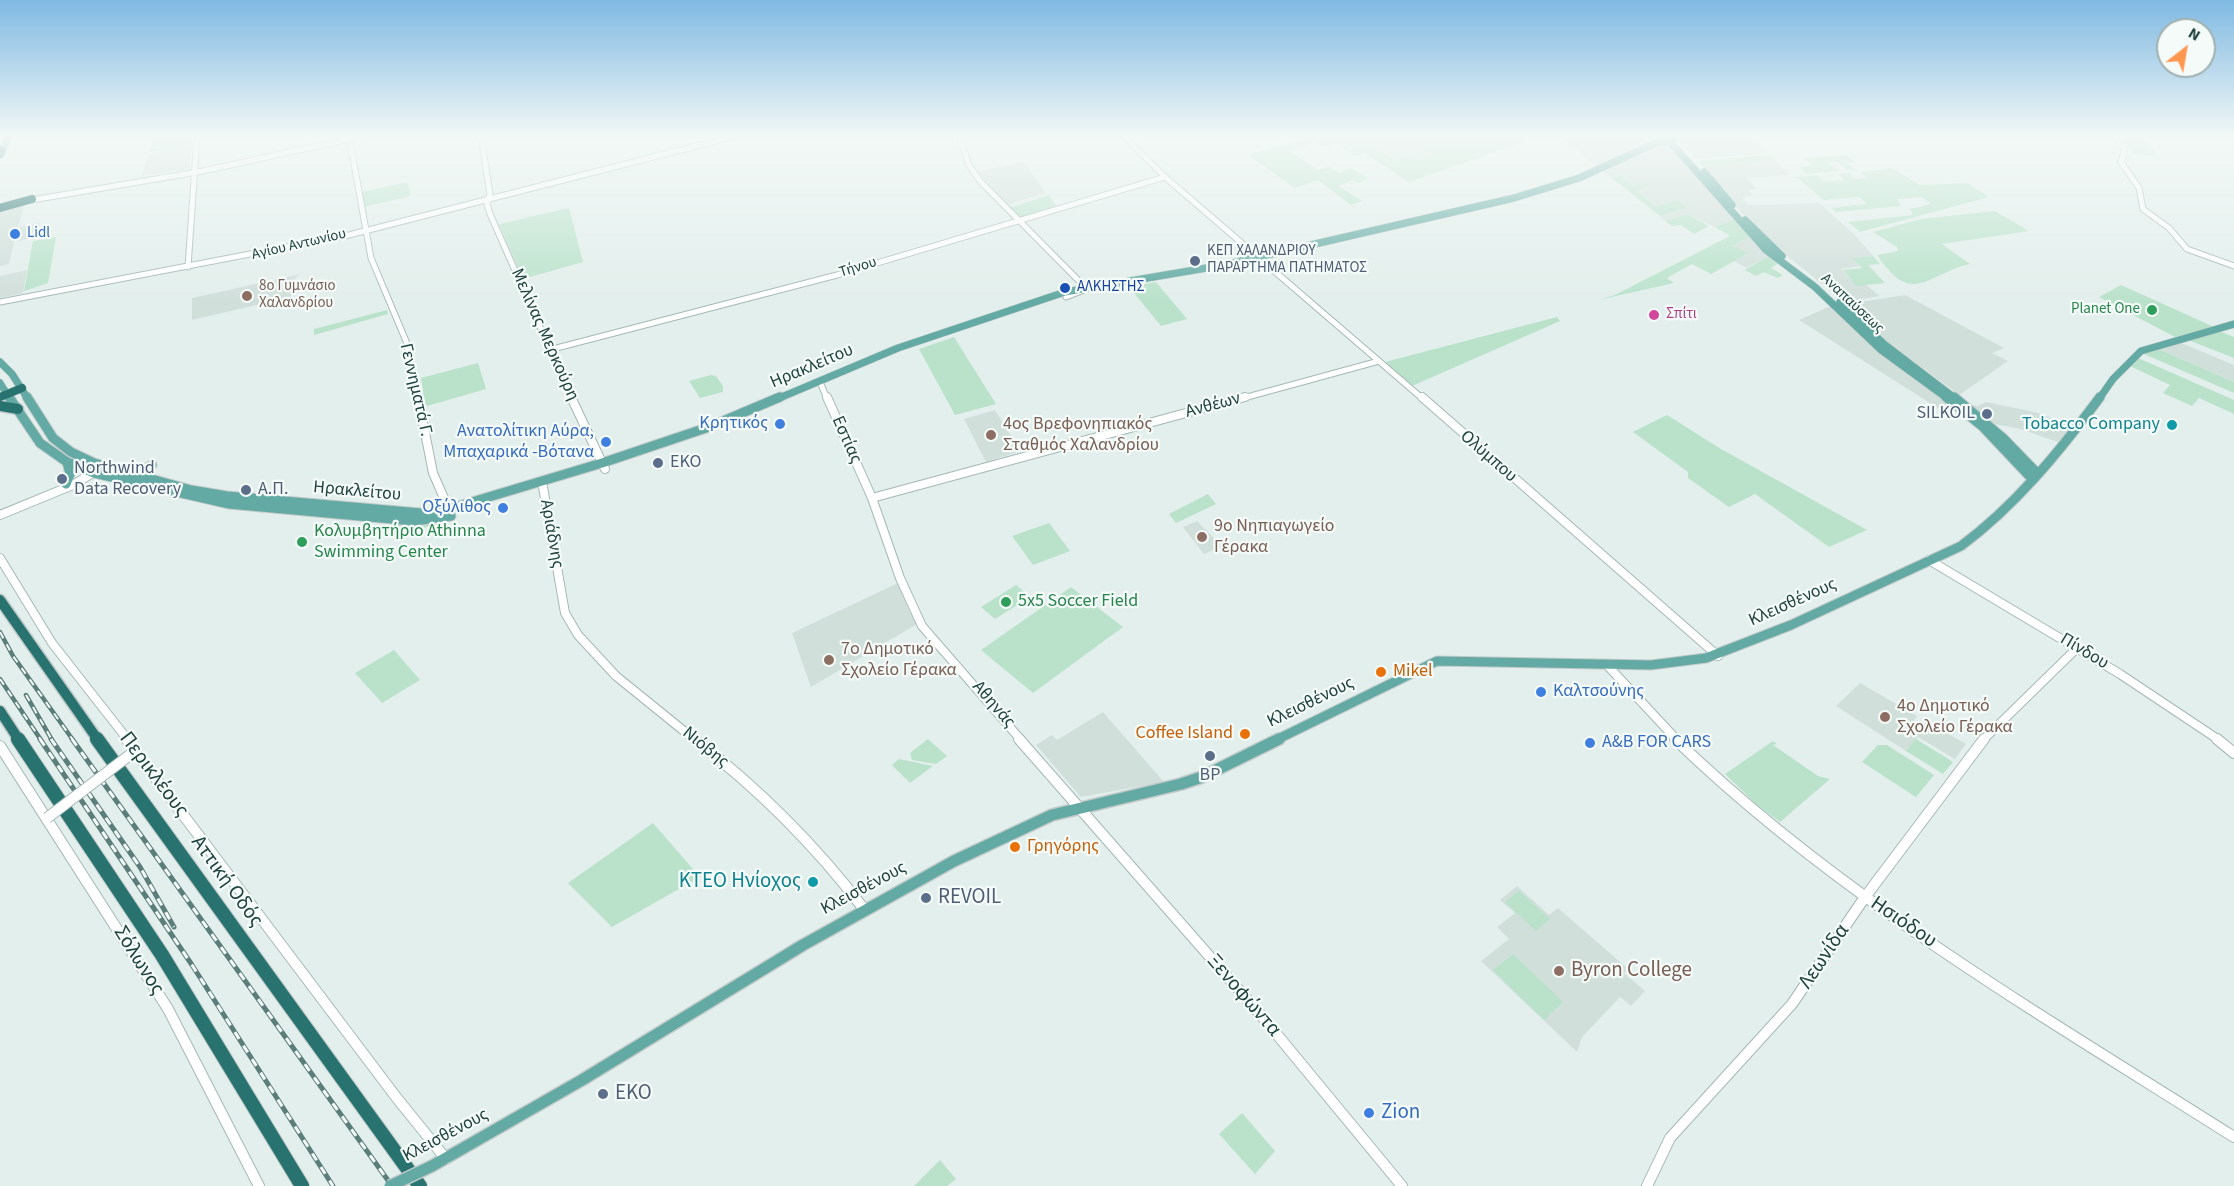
<!DOCTYPE html>
<html>
<head>
<meta charset="utf-8">
<style>
	body { margin:0 }
	#map { position:relative; width:2234px; height:1186px; overflow:hidden; background:#e3efec; font-family:"Source Sans 3",sans-serif }
	canvas { display:block }
	.north { position:absolute; left:2156px; top:18px; width:60px; height:60px; box-sizing:border-box; background:#f5fbf9; border:2px solid #a0b1af; border-radius:50%; rotate:31deg; font-size:16px; font-weight:700; line-height:24px; text-align:center; color:#20433f }
	.north::after { content:''; display:block; margin:auto; width:21px; height:27px; background:#ff9751; clip-path:polygon(50% 0,100% 100%,50% 72%,0 100%) }
</style>
</head>
<body>
<div id="map">
<canvas width="2234" height="1186"></canvas>
<div class="north">N</div>
</div>
<script>
const g = document.querySelector('canvas').getContext('2d');
g.lineJoin = 'round';
function paint(path, color) { g.fillStyle = color; g.fill(path, 'evenodd'); }
function strokePath(path, color, width, dash) { g.strokeStyle = color; g.lineWidth = width; g.lineCap = dash ? 'butt' : 'round'; g.setLineDash(dash || []); g.stroke(path); }
function write(font, color, halo, rows, align = 'center') {
  g.font = font + ' "Source Sans 3",sans-serif'; g.lineWidth = 4.5; g.setLineDash([]); g.textBaseline = 'middle'; g.strokeStyle = halo; g.fillStyle = color; for (const [text, x, y, turn = 0] of rows) {
    g.save(); g.translate(x, y); g.rotate((+turn || 0) * Math.PI / 180); g.textAlign = isNaN(turn) ? turn : align; if (halo) g.strokeText(text, 0, 0); g.fillText(text, 0, 0); g.restore();
  }
}
const built = new Path2D(`
	M1358 136H1403L1433 155 1416 161 1409 157 1396 161Z
	M1559 136H1662L1734 219 1715 227 1687 214 1665 221 1660 216 1688 207 1676 200 1658 207 1637 190 1649 185 1645 182 1635 186 1620 175 1610 177Z
	M1675 136H1751L1768 153 1696 159Z
	M192 145 189 169 142 176 148 154Z
	M1775 160 1790 175 1747 178 1757 189 1749 190 1754 196 1742 197 1749 205 1819 203 1853 233 1873 256 1853 258 1860 266 1841 269 1857 285H1866L1880 296 1844 302 1770 242 1738 209 1702 165Z
	M1024 162 1046 193 1007 205 977 171Z
	M25 204 18 227 40 223 38 237 14 242 9 264 0 266V212Z
	M1750 236 1770 255 1747 268 1734 261 1748 254 1733 246Z
	M27 270 23 293 0 298V276Z
	M301 274 295 278 296 283 303 284 305 291 291 294V297L192 320V298Z
	M1905 295 2004 348 1992 353 2008 361 1959 395 1886 341 1847 304Z
	M1833 305 1957 407 1944 412 1799 320Z
	M2179 342 2234 365V382L2156 348Z
	M1986 402 2039 413 2073 427 2061 443 2020 429 1995 424 1969 404 1977 406Z
	M995 410 1021 451 986 462 964 419Z
	M1197 521 1222 546 1204 554 1183 527Z
	M898 583 909 611 917 624 811 687 792 633Z
	M1860 683 1917 716 1914 720 1921 724 1924 720 1966 744 1955 759 1918 737 1906 751 1836 706Z
	M1103 712 1164 782 1081 797 1036 745 1052 735 1057 740Z
	M1517 886 1549 915 1558 908 1628 969 1624 973 1645 991 1631 1006 1620 997 1582 1037 1577 1052 1481 961 1509 939 1497 927 1515 913 1500 900Z`);
const green = new Path2D(`
	M153 136H192L191 145 150 152Z
	M1312 136H1358L1396 161 1409 157 1416 161 1432 155 1403 136H1541L1409 182 1365 153 1355 156 1335 143 1322 147 1315 142 1289 151 1318 170 1329 167 1339 173 1351 168 1368 179 1358 183 1353 180 1338 186 1362 201 1351 205 1318 180 1295 188 1248 155Z
	M2121 137 2144 139 2158 156 2134 154Z
	M1771 155 1775 160 1702 165 1698 161Z
	M1847 155 1855 162 1847 163 1855 170H1847L1838 162 1829 163 1838 171 1806 174 1799 167 1811 165 1804 158Z
	M1892 168 1920 185 1967 183 1989 197 1860 232 1848 222 1913 215 1910 209 1931 204 1922 197 1897 199 1901 206 1836 212 1831 208 1867 204 1859 197 1823 200 1797 177 1817 175 1825 182 1844 180 1838 174 1849 173 1855 179 1867 178 1861 172Z
	M1620 175 1635 186 1645 182 1650 185 1637 190 1657 207 1676 200 1689 207 1660 216 1610 177Z
	M407 182 411 196 364 207 361 192Z
	M1049 195 1056 206 1019 218 1009 208Z
	M569 208 583 262 523 279 499 224Z
	M1995 211 2029 231 1942 244 1970 264C1926 274 1913 308 1877 255L1898 251 1897 247 1873 232 1921 219Z
	M1687 214 1709 226 1694 234 1681 225 1672 226 1665 221Z
	M1734 219 1750 236 1733 246 1749 253 1711 274 1692 264 1667 278 1674 283 1598 300 1615 295 1730 236 1715 227Z
	M56 237 48 283 24 291 33 241Z
	M1770 255 1779 263 1771 268 1783 275 1778 278 1764 272 1756 276 1745 270Z
	M1873 256 1880 264 1868 265 1885 283 1857 286 1843 270 1862 268 1852 258Z
	M1156 282 1187 319 1161 326 1129 287Z
	M2121 285 2214 327 2175 337 2099 297Z
	M387 310 388 314 314 335V329Z
	M1557 317 1560 321 1412 386 1385 362Z
	M2219 331 2234 337V358L2188 340Z
	M954 337 996 404 955 415 919 349Z
	M2156 348 2234 382V393L2144 354Z
	M2138 358 2234 400V414L2199 398 2192 406 2163 393 2170 385 2130 366Z
	M478 363 486 389 427 406 425 404 421 378Z
	M711 375 716 376 723 386V392L700 398 689 381Z
	M1667 415 1721 449 1867 530 1829 547 1755 494 1729 507 1688 478V472L1633 432Z
	M1208 494 1216 504 1176 523 1169 514Z
	M389 522H436V523L398 539Z
	M1049 523 1070 551 1033 565 1012 536Z
	M1016 585 1030 597 995 619 981 607Z
	M1071 587 1123 627 1033 693 981 650Z
	M394 650 420 680 382 703 355 673Z
	M928 739 947 756 936 764 912 760 910 753Z
	M1916 739 1953 762 1943 774 1906 751Z
	M1773 741 1777 744 1773 745 1818 776 1830 779 1780 822 1756 804 1725 774Z
	M1878 745H1887L1934 775 1916 797 1862 762Z
	M899 759 933 766 910 783 892 765Z
	M653 823 700 877 612 927 568 883Z
	M1519 891 1550 919 1536 931 1505 902Z
	M1513 954 1563 1002 1544 1020 1493 970Z
	M1242 1113 1275 1151 1255 1174 1219 1134Z
	M940 1160 956 1179 947 1186H914Z`);
const minorFar2 = new Path2D(`
	M349 136 371 258 406 341 418 399
	M481 136 490 194 487 204 490 214 572 399
	M959 136 969 165 980 181 1085 287 1084 290 1066 297
	M1124 136 1165 177 1423 399
	M2114 136 2125 149 2121 162 2139 188 2143 209 2169 228 2187 249 2234 266
	M26 201 203 171 363 136
	M188 267 197 136
	M0 302 349 235 735 136
	M549 350 837 275 1165 177
	M820 382 827 399
	M1240 399 1379 361`);
const minorFar1 = new Path2D(`
	M418 397 433 473 450 512
	M571 397 605 469
	M827 397 872 498 900 578 922 626 1021 740
	M1422 397 1718 656
	M543 487 565 613 578 635 616 676 695 740
	M872 498 1245 397
	M0 515 73 485 104 466
	M0 558 52 643 128 740
	M1929 560 2120 674 2219 740
	M1607 665 1677 740
	M1983 740 2077 648`);
const minor = new Path2D(`
	M126 739 396 1097 446 1159
	M694 739C758 788 815 845 864 909
	M1019 739 1260 1014 1402 1186
	M1675 739C1838 897 2043 1016 2234 1137
	M2217 739 2234 753
	M0 746 168 1009 259 1186
	M1647 1186 1670 1138 1792 1004 1865 897 1984 739`);
const majorFar2 = new Path2D(`
	M1665 136 1766 250 1815 287 1881 350 1948 399
	M2 150 9 136
	M1704 172 1732 205
	M1745 220 1782 256
	M1840 302 1884 344 1956 399
	M0 362 12 374 28 399
	M0 383 10 399
	M777 399 898 348 1065 292 1224 265 1514 198 1579 178 1656 143 1675 139
	M2099 399 2113 379 2141 351 2234 324`);
const majorFar1 = new Path2D(`
	M9 397 40 443 67 462 94 473 229 504 414 521 451 516
	M27 397 53 438 71 452 94 463 191 490 227 496 432 514 602 463 709 427 780 397
	M1946 397 1982 426 2033 480
	M1954 397 2003 438 2038 474
	M136 474 152 465
	M66 484 70 474 67 462
	M1276 740 1437 661 1651 665 1706 658 1791 625 1961 546C2015 506 2060 451 2100 397`);
const major = new Path2D(`
	M432 1166 582 1080 803 945 954 861 1052 815 1181 784 1202 777 1279 739`);
const highwayFar2 = new Path2D(`
	M0 154 2 150
	M0 208 32 199
	M0 397 22 388`);
const highwayFar1 = new Path2D(`
	M0 406 18 409
	M0 600 98 740
	M0 711 19 740`);
const highway = new Path2D(`
	M18 739 162 955 302 1186
	M97 739 420 1186`);
const railFar1 = new Path2D(`
	M0 632 13 656 73 740
	M0 679 41 740
	M26 695 52 740`);
const rail = new Path2D(`
	M40 739 192 965 333 1186
	M51 739 140 867 174 927
	M72 739 392 1186`);
const minorBridge = new Path2D(`
	M47 818 135 751`);
const majorBridge = new Path2D(`
	M390 1186 432 1166`);
const markers = [
	[15,234,6,"#3f7fe0"],
	[1195,261,6,"#5c6f8a"],
	[1065,288,6,"#1a4fb4"],
	[247,296,6,"#8d6e63"],
	[2152,310,6,"#2e9e5b"],
	[1654,315,6,"#d1479c"],
	[1987,414,6,"#5c6f8a"],
	[780,424,6,"#3f7fe0"],
	[2172,425,6,"#0f9aa8"],
	[991,435,6,"#8d6e63"],
	[606,442,6,"#3f7fe0"],
	[658,463,6,"#5c6f8a"],
	[62,479,6,"#5c6f8a"],
	[246,490,6,"#5c6f8a"],
	[503,508,6,"#3f7fe0"],
	[1202,537,6,"#8d6e63"],
	[302,542,6,"#2e9e5b"],
	[1006,602,6,"#2e9e5b"],
	[829,660,6,"#8d6e63"],
	[1381,672,6,"#e8710a"],
	[1541,692,6,"#3f7fe0"],
	[1885,717,6,"#8d6e63"],
	[1245,734,6,"#e8710a"],
	[1590,743,6,"#3f7fe0"],
	[1210,756,6,"#5c6f8a"],
	[1015,847,6,"#e8710a"],
	[813,882,6,"#0f9aa8"],
	[926,898,6,"#5c6f8a"],
	[1559,971,6,"#8d6e63"],
	[603,1094,6,"#5c6f8a"],
	[1369,1113,6,"#3f7fe0"]
];
const farShopnames = [
	["Lidl",27,234]
];
const farStreetnames = [
	["Αγίου Αντωνίου",299,245,-13],
	["Τήνου",858,268,-17],
	["Αναπαύσεως",1852,304,43]
];
const farServicenames = [
	["ΚΕΠ ΧΑΛΑΝΔΡΙΟΥ",1207,252],
	["ΠΑΡΑΡΤΗΜΑ ΠΑΤΗΜΑΤΟΣ",1207,269]
];
const farEducationnames = [
	["8ο Γυμνάσιο",259,287],
	["Χαλανδρίου",259,304]
];
const farTransitnames = [
	["ΑΛΚΗΣΤΗΣ",1077,288]
];
const farLeisurenames = [
	["Planet One",2140,310]
];
const farHotelnames = [
	["Σπίτι",1666,315]
];
const streetNames = [
	["Μελίνας Μερκούρη",544,335,66],
	["Ηρακλείτου",812,367,-23],
	["Γεννηματά Γ.",415,390,77],
	["Ανθέων",1213,406,-15],
	["Εστίας",846,440,66],
	["Ολύμπου",1488,457,41],
	["Ηρακλείτου",357,492,5],
	["Αριάδνης",551,534,80],
	["Κλεισθένους",1793,603,-24],
	["Πίνδου",2084,652,31],
	["Κλεισθένους",1311,703,-26],
	["Αθηνάς",993,705,49],
	["Νιόβης",705,748,39],
	["Κλεισθένους",864,889,-28],
	["Κλεισθένους",446,1136,-28]
];
const serviceNames = [
	["SILKOIL",1975,414,"right"],
	["EKO",670,463],
	["Northwind",74,469],
	["Data Recovery",74,490],
	["Α.Π.",258,490],
	["BP",1210,776,"center"]
];
const shopNames = [
	["Κρητικός",768,424],
	["Ανατολίτικη Αύρα,",594,432],
	["Μπαχαρικά -Βότανα",594,453],
	["Οξύλιθος",491,508],
	["Καλτσούνης",1553,692,"left"],
	["A&B FOR CARS",1602,743,"left"]
];
const educationNames = [
	["4ος Βρεφονηπιακός",1003,425],
	["Σταθμός Χαλανδρίου",1003,446],
	["9ο Νηπιαγωγείο",1214,527],
	["Γέρακα",1214,548],
	["7o Δημοτικό",841,650],
	["Σχολείο Γέρακα",841,671],
	["4ο Δημοτικό",1897,707],
	["Σχολείο Γέρακα",1897,728]
];
const cultureNames = [
	["Tobacco Company",2160,425]
];
const leisureNames = [
	["Κολυμβητήριο Athinna",314,532],
	["Swimming Center",314,553],
	["5x5 Soccer Field",1018,602]
];
const foodNames = [
	["Mikel",1393,672],
	["Coffee Island",1233,734,"right"],
	["Γρηγόρης",1027,847]
];
const nearStreetnames = [
	["Περικλέους",153,775,53],
	["Αττική Οδός",226,882,54],
	["Ησιόδου",1903,923,34],
	["Λεωνίδα",1825,957,-56],
	["Σόλωνος",138,961,58],
	["Ξενοφώντα",1243,996,49]
];
const nearCulturenames = [
	["ΚΤΕΟ Hνίοχος",801,882]
];
const nearServicenames = [
	["REVOIL",938,898],
	["ΕΚΟ",615,1094]
];
const nearEducationnames = [
	["Byron College",1571,971]
];
const nearShopnames = [
	["Zion",1381,1113]
];
paint(built, '#d1dfdb');
paint(green, '#bae2cb');
strokePath(minorFar2, '#a5b8b5', 7);
strokePath(minorFar1, '#a5b8b5', 10);
strokePath(minor, '#a5b8b5', 12);
strokePath(majorFar2, '#c1cac9', 8);
strokePath(majorFar1, '#c1cac9', 11);
strokePath(major, '#c1cac9', 14);
strokePath(highwayFar2, '#c1cac9', 9);
strokePath(highwayFar1, '#c1cac9', 13);
strokePath(highway, '#c1cac9', 16);
strokePath(minorFar2, '#fff', 5);
strokePath(minorFar1, '#fff', 8);
strokePath(minor, '#fff', 10);
strokePath(majorFar2, '#62aaa3', 7);
strokePath(majorFar1, '#62aaa3', 9);
strokePath(major, '#62aaa3', 11);
strokePath(highwayFar2, '#287370', 8);
strokePath(highwayFar1, '#287370', 10);
strokePath(highway, '#287370', 14);
strokePath(railFar1, '#5b7e7a', 4.5);
strokePath(rail, '#5b7e7a', 5);
strokePath(railFar1, '#f5fbf9', 2, [7]);
strokePath(rail, '#f5fbf9', 3, [8]);
strokePath(minorBridge, '#a5b8b5', 12, []);
strokePath(majorBridge, '#c1cac9', 14, []);
strokePath(minorBridge, '#fff', 10);
strokePath(majorBridge, '#62aaa3', 11);
const sky = g.createLinearGradient(0, 0, 0, 302);
sky.addColorStop(0, '#80b9e2');
sky.addColorStop(0.45, '#f2f8f6');
sky.addColorStop(1, '#f2f8f600');
g.fillStyle = sky;
g.fillRect(0, 0, 2234, 302);
for (const [x, y, r, color] of markers) { const dot = new Path2D(); dot.arc(x, y, r, 0, 2 * Math.PI); g.fillStyle = color; g.fill(dot); strokePath(dot, '#f5fbf9', 2); }
write('15px', '#366cbe', '#f5fbf9', farShopnames, 'left');
write('15px', '#20433f', '#f5fbf9', farStreetnames);
write('15px', '#4e5e75', '#f5fbf9', farServicenames, 'left');
write('15px', '#785e54', '#f5fbf9', farEducationnames, 'left');
write('15px', '#164399', '#f5fbf9', farTransitnames, 'left');
write('15px', '#27864d', '#f5fbf9', farLeisurenames, 'right');
write('15px', '#b23c85', '#f5fbf9', farHotelnames, 'left');
write('18px', '#20433f', '#f5fbf9', streetNames);
write('18px', '#4e5e75', '#f5fbf9', serviceNames, 'left');
write('18px', '#366cbe', '#f5fbf9', shopNames, 'right');
write('18px', '#785e54', '#f5fbf9', educationNames, 'left');
write('18px', '#0d838f', '#f5fbf9', cultureNames, 'right');
write('18px', '#27864d', '#f5fbf9', leisureNames, 'left');
write('18px', '#c56008', '#f5fbf9', foodNames, 'left');
write('21px', '#20433f', '#f5fbf9', nearStreetnames);
write('21px', '#0d838f', '#f5fbf9', nearCulturenames, 'right');
write('21px', '#4e5e75', '#f5fbf9', nearServicenames, 'left');
write('21px', '#785e54', '#f5fbf9', nearEducationnames, 'left');
write('21px', '#366cbe', '#f5fbf9', nearShopnames, 'left');
</script>
</body>
</html>
